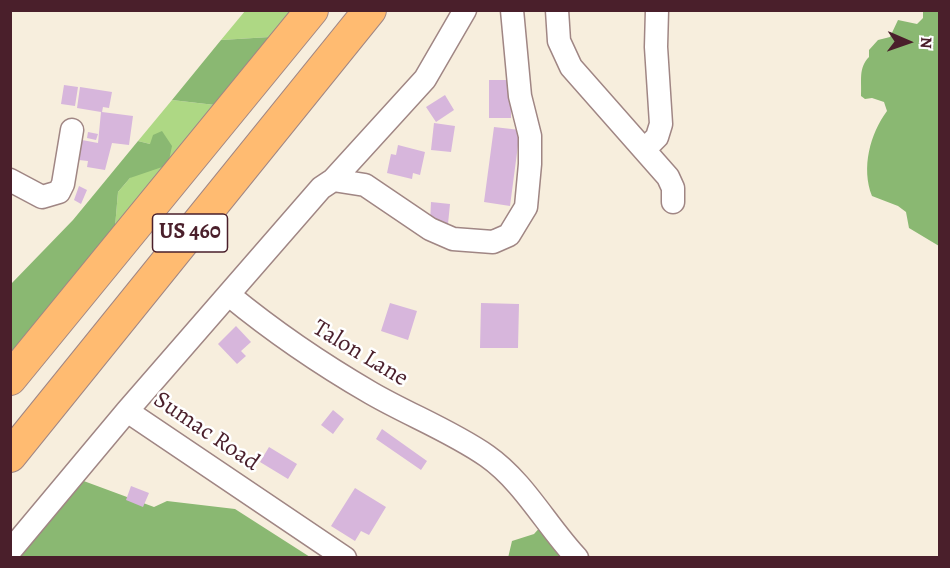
<!DOCTYPE html>
<html>
<head>
<meta charset="utf-8">
<style>
	body { margin:0 }
	#map { position:relative; width:950px; height:568px; overflow:hidden; background:#f7eedd; font-family:Alegreya,serif }
	canvas { display:block }
	.frame { position:absolute; inset:0; border:12px solid #4a1f2b; pointer-events:none }
	.north { position:absolute; left:878px; top:12px; width:60px; height:60px; -webkit-text-stroke:4px #fff; paint-order:stroke; rotate:92deg; font-size:16px; font-weight:700; line-height:24px; text-align:center; color:#4a1f2b }
	.north::after { content:''; display:block; margin:auto; width:21px; height:27px; background:#4a1f2b; clip-path:polygon(50% 0,100% 100%,50% 72%,0 100%) }
</style>
</head>
<body>
<div id="map">
<canvas width="950" height="568"></canvas>
<div class="frame"></div>
<div class="north">N</div>
</div>
<script>
const g = document.querySelector('canvas').getContext('2d');
g.lineJoin = 'round';
function paint(path, color) { g.fillStyle = color; g.fill(path, 'evenodd'); }
function strokePath(path, color, width, dash) { g.strokeStyle = color; g.lineWidth = width; g.lineCap = dash ? 'butt' : 'round'; g.setLineDash(dash || []); g.stroke(path); }
function write(font, color, halo, rows, align = 'center') {
  g.font = font + ' Alegreya,serif'; g.lineWidth = 5; g.setLineDash([]); g.textBaseline = 'middle'; g.strokeStyle = halo; g.fillStyle = color; for (const [text, x, y, turn = 0] of rows) {
    g.save(); g.translate(x, y); g.rotate((+turn || 0) * Math.PI / 180); g.textAlign = isNaN(turn) ? turn : align; if (halo) g.strokeText(text, 0, 0); g.fillText(text, 0, 0); g.restore();
  }
}
const green = new Path2D(`
	M245 11H291L270 37 221 40Z
	M172 100 215 105 115 227 118 192 130 178 150 144 138 141Z`);
const forest = new Path2D(`
	M923 11H939V246L909 228 906 212 898 206 872 196C861 168 870 134 887 111L884 102 872 98 865 99 861 96C862 81 858 68 869 57V50L878 40 890 37 898 20 917 24 923 18Z
	M270 37 215 105 172 100 221 40Z
	M162 131 172 146 168 165 130 178 118 192 115 227 11 352V284L73 220 138 141 150 144 153 135Z
	M81 480 154 507 167 501 235 509 310 557 15 558Z
	M543 524 572 558H508L512 541 534 534Z`);
const building = new Path2D(`
	M489 80H511V118H489Z
	M64 85 78 87 75 106 61 104Z
	M80 87 112 92 109 108 103 107 102 112 133 116 129 145 112 143 105 170 87 167 88 161 79 160 82 140 98 143 101 112 77 108Z
	M445 95 454 110 436 122 426 107Z
	M434 123 455 126 451 152 431 150Z
	M494 127 520 130 510 206 484 202Z
	M88 132 98 134 96 140 87 138Z
	M398 145 425 152 420 175 413 173 412 179 387 173 391 154 396 155Z
	M79 186 87 190 81 204 74 200Z
	M431 202 450 204 448 224 430 223Z
	M390 303 417 311 408 340 381 331Z
	M481 303 519 304 518 348H480Z
	M236 326 251 342 241 351 246 356 237 364 218 344Z
	M333 410 344 419 333 434 321 425Z
	M382 429 427 461 421 470 376 439Z
	M269 447 297 464 288 479 260 462Z
	M131 486 149 493 143 507 126 500Z
	M355 488 386 507 369 535 361 531 355 541 331 526Z`);
const minor = new Path2D(`
	M557 10 559 41 571 67 668 177 673 188V202
	M640 145H649L657 137 661 124 656 47 657 10
	M10 180 42 197 59 192 63 184 72 130
	M333 180 365 185 430 229 453 239 493 242 509 235 526 207 530 164V136L520 96 512 10
	M229 295C274 332 321 364 371 393 409 415 451 431 487 456 524 482 546 525 577 558
	M127 411 345 558
	M10 551 127 411 321 188 333 180 425 79 465 10`);
const highway = new Path2D(`
	M10 379 312 10
	M10 456 370 10`);
const shields = [
	[190,233,75]
];
const shieldNames = [
	["US 460",190,233]
];
const streetNames = [
	["Talon Lane",360,354,31],
	["Sumac Road",206,432,34]
];
paint(green, '#aed884');
paint(forest, '#8ab872');
paint(building, '#d7b6dc');
strokePath(minor, '#a08684', 25);
strokePath(highway, '#a08684', 34);
strokePath(minor, '#fff', 22);
strokePath(highway, '#ffbb71', 32);
for (const [x, y, w] of shields) { const box = new Path2D(); box.roundRect(x - w / 2, y - 19, w, 38, 4.5); g.fillStyle = '#fff'; g.fill(box); strokePath(box, '#4a1f2b', 1.5); }
write('bold 22px', '#4a1f2b', null, shieldNames);
write('24px', '#4a1f2b', '#fff', streetNames);
</script>
</body>
</html>
